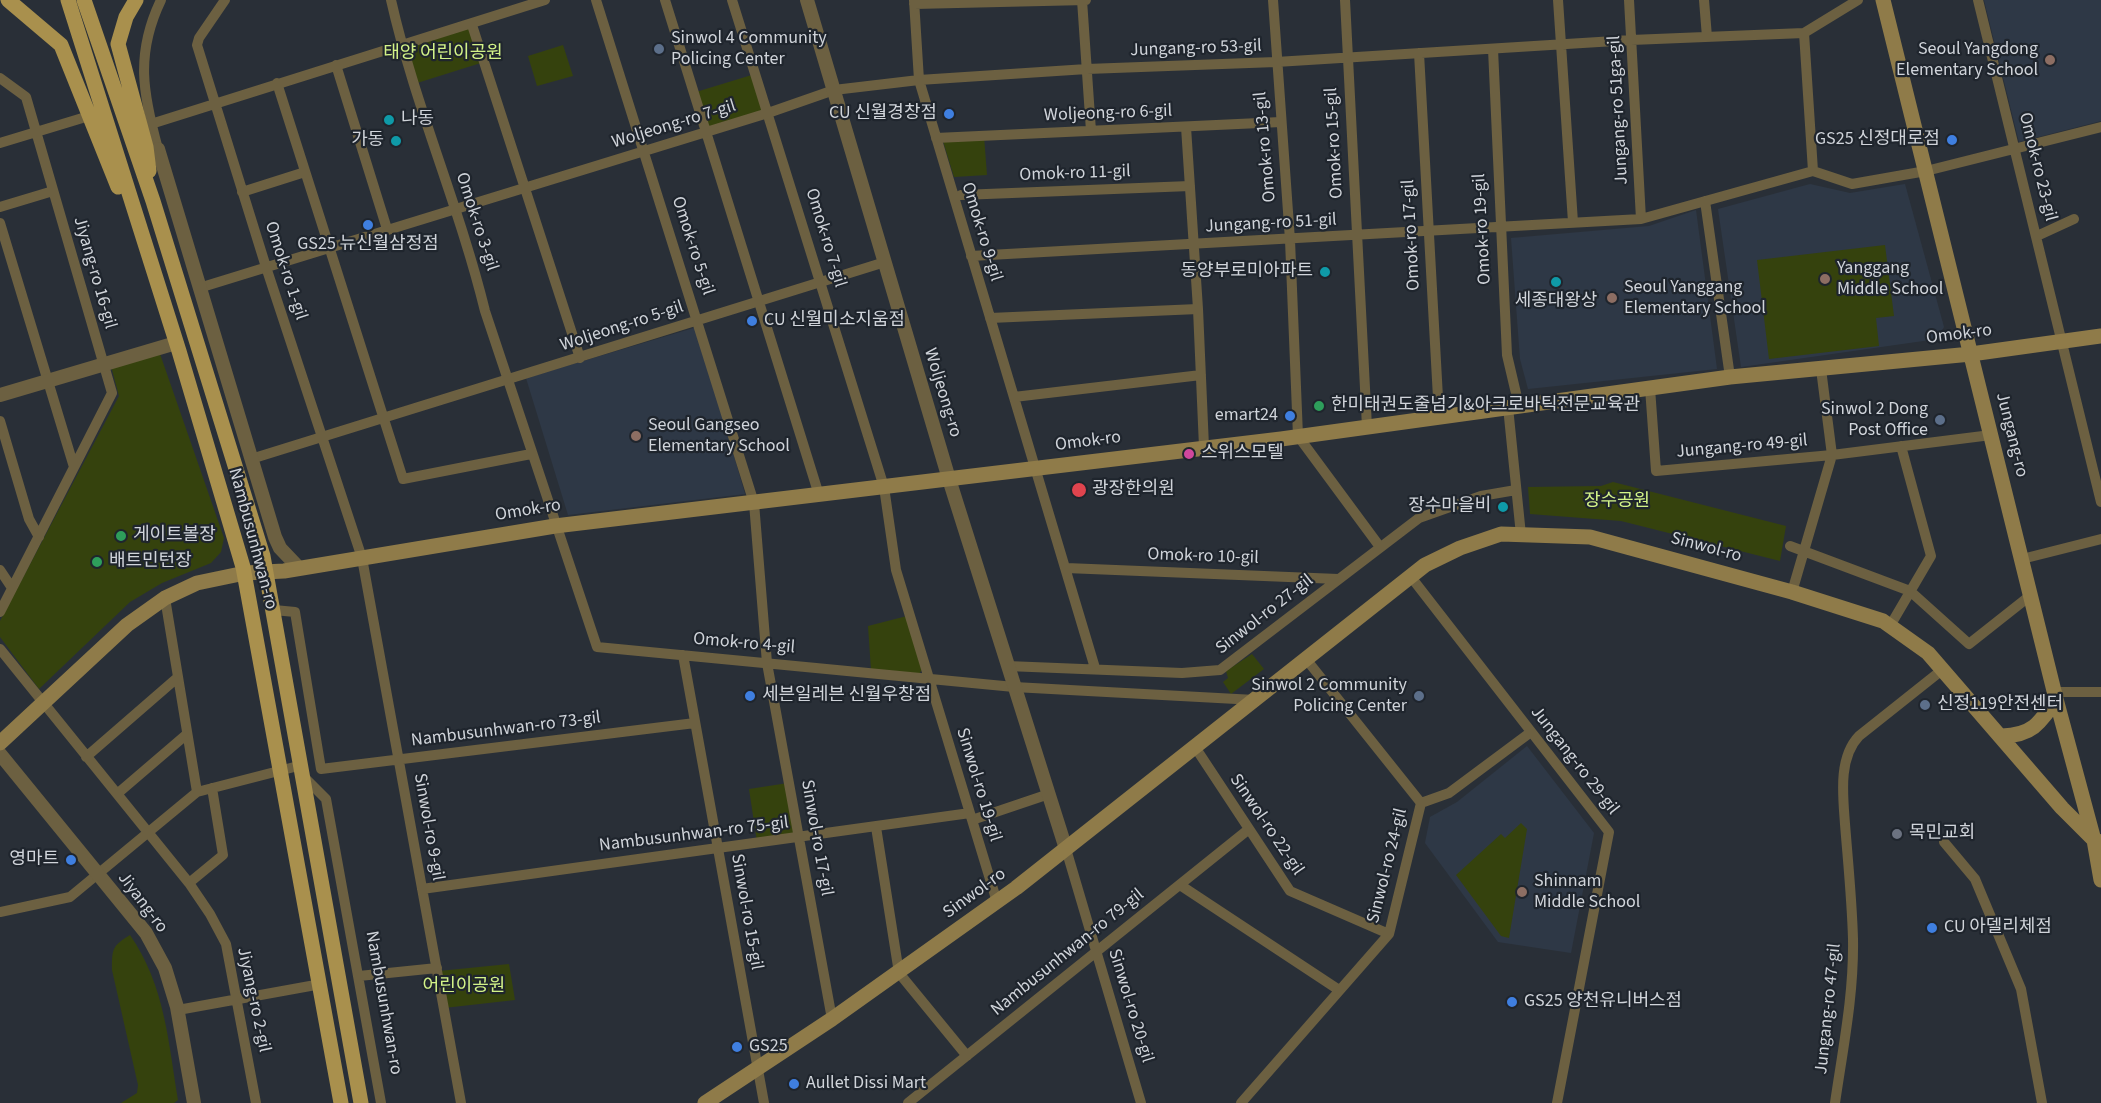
<!DOCTYPE html>
<html>
<head>
<meta charset="utf-8">
<style>
	body { margin:0 }
	canvas { display:block; background:#292f37 }
</style>
</head>
<body>
<canvas width="2101" height="1103"></canvas>
<script>
const g = document.querySelector('canvas').getContext('2d');
g.lineJoin = 'round';
function paint(path, color) { g.fillStyle = color; g.fill(path, 'evenodd'); }
function strokePath(path, color, width, dash) { g.strokeStyle = color; g.lineWidth = width; g.lineCap = dash ? 'butt' : 'round'; g.setLineDash(dash || []); g.stroke(path); }
function write(font, color, halo, rows, align = 'center') {
  g.font = font + ' "Source Sans 3","Noto Sans KR",sans-serif'; g.lineWidth = 4.5; g.setLineDash([]); g.textBaseline = 'middle'; g.strokeStyle = halo; g.fillStyle = color; for (const [text, x, y, turn = 0] of rows) {
    g.save(); g.translate(x, y); g.rotate((+turn || 0) * Math.PI / 180); g.textAlign = isNaN(turn) ? turn : align; if (halo) g.strokeText(text, 0, 0); g.fillText(text, 0, 0); g.restore();
  }
}
const built = new Path2D(`
	M1984 0H2101V121L2019 142Z
	M1810 184 1850 193 1905 184 1944 327 1937 339 1741 367 1718 209Z
	M1696 210 1717 369 1528 389 1520 359 1511 238 1649 226Z
	M697 327 745 494 568 515 526 378Z
	M1527 746 1594 833 1571 953 1498 942 1425 843 1430 817 1457 802Z`);
const green = new Path2D(`
	M472 25 484 62 414 84 402 47Z
	M563 45 573 76 537 86 528 56Z
	M755 74 767 113 708 130 696 92Z
	M984 136 987 175 954 177 942 138Z
	M1885 245 1894 316 1876 318 1879 346 1769 359 1757 260Z
	M159 351 224 538 221 552 211 563 162 583 130 602 39 689 0 637V621L119 396 111 366Z
	M1613 482 1786 526 1780 561 1621 521 1530 514 1528 487 1601 486Z
	M907 616 925 665 919 674 871 670 868 626Z
	M1252 654 1264 669 1231 694 1223 682 1228 678 1226 671Z
	M788 783 797 836 757 842 749 789Z
	M1521 823 1527 829 1509 938 1501 936 1456 875 1501 834 1505 838Z
	M130 935C165 986 168 1040 178 1100L174 1103H121L137 1093 138 1085 112 970C112 949 112 946 130 935Z
	M509 964 515 1000 444 1008 439 971Z`);
const minor = new Path2D(`
	M225 0 199 38 197 45 266 267 362 558 461 1103
	M391 0C415 106 459 205 485 311L597 647 1014 687 1255 700
	M596 0 754 503 767 663 832 1019
	M665 0 819 495
	M732 0 884 487 896 570 997 902
	M914 0 919 80 1095 668
	M1082 0 1091 131
	M1273 0 1290 240 1298 436 1380 547
	M1345 0 1367 427
	M1558 0 1573 222
	M1629 0 1641 219
	M1704 0 1707 37
	M1978 0 2101 502
	M914 4 1086 0
	M472 25 580 358
	M1804 33 1813 171
	M1493 49 1507 355 1519 406
	M1419 53 1439 416
	M336 65 387 229
	M0 78 26 97 112 393 0 612
	M277 83 403 479 531 454
	M151 124 545 0
	M1186 127 1198 309 1204 447
	M936 138 1281 122
	M0 143 89 116
	M158 149C143 94 135 54 161 0
	M242 192 305 172
	M961 195 1190 186
	M1705 201 1730 377
	M0 207 53 191
	M0 223 74 467
	M2037 236 2074 219
	M971 256 1641 219 1813 171 1852 184 1926 171 2101 127
	M199 288 768 113 834 90 919 80 1087 69 1276 62 1631 40 1804 33 1858 0
	M990 318 1198 309
	M1650 388 1656 471 1832 455 1991 435
	M1014 397 1201 375
	M1508 407 1521 535
	M0 421 29 519 39 537
	M251 459 885 262
	M1790 546 1910 591 1969 644 2031 595
	M2022 559 2101 539
	M1066 568 1338 579
	M0 570 12 588
	M1411 577 1609 832 1557 1103
	M1792 592 1832 455 1821 369
	M165 598 197 792
	M274 610 295 612 321 769 695 723
	M1890 626 1931 556 1901 446
	M0 649 189 883 210 914 226 944 256 1103
	M683 655 764 1103
	M1306 659 1421 803
	M1007 666 1182 673 1220 670 1419 518 1481 496 1516 490
	M2055 692H2101
	M1195 747 1290 891 1389 934
	M86 757 177 678
	M304 777 326 799 381 1103
	M117 794 187 734
	M1421 803 1449 793 1531 732
	M972 820 1049 794
	M876 827 899 973 967 1056
	M1944 842 1975 879 2021 989 2042 1103
	M1066 849 1141 1103
	M189 883 223 855 212 788
	M1180 885 1339 990
	M422 889 970 813
	M0 912 70 897 197 792 302 765
	M359 976 437 968
	M178 1010 321 984
	M908 1103 1249 829
	M1241 1103 1389 934 1421 803
	M1835 1103C1843 1048 1854 994 1853 939 1852 901 1848 862 1845 824 1843 796 1838 758 1859 736L1942 670`);
const tertiary = new Path2D(`
	M807 0 949 479 1066 849
	M147 153 158 149 275 537 280 548 299 568
	M0 395 176 343
	M0 754 146 933 165 968 177 1007 194 1103`);
const secondary = new Path2D(`
	M1883 0 2056 699 2094 840 2101 880
	M2002 736C2033 735 2040 723 2056 699
	M0 743 127 625 165 598 197 583 245 573 284 571 555 526 1281 439 1730 377 1971 354 2101 336
	M705 1103 832 1019 1016 888 1425 565 1460 548 1501 534 1590 537 1792 592 1883 621 1928 653 2062 808 2094 840 2101 842`);
const primary = new Path2D(`
	M8 0 61 45 118 187
	M68 0 179 351 243 567 341 1103
	M84 0 153 201 263 556 361 1103
	M136 0 126 17 118 44 146 147 149 171`);
const markers = [
	[659,49,6,"#5c6f8a"],
	[2050,60,6,"#8d6e63"],
	[949,114,6,"#3f7fe0"],
	[389,120,6,"#0f9aa8"],
	[1952,140,6,"#3f7fe0"],
	[396,141,6,"#0f9aa8"],
	[368,225,6,"#3f7fe0"],
	[1325,272,6,"#0f9aa8"],
	[1825,279,6,"#8d6e63"],
	[1556,282,6,"#0f9aa8"],
	[1612,298,6,"#8d6e63"],
	[752,321,6,"#3f7fe0"],
	[1319,406,6,"#2e9e5b"],
	[1290,416,6,"#3f7fe0"],
	[1940,420,6,"#5c6f8a"],
	[636,436,6,"#8d6e63"],
	[1189,454,6,"#d1479c"],
	[1079,490,8,"#e0444e"],
	[1503,507,6,"#0f9aa8"],
	[121,536,6,"#2e9e5b"],
	[97,562,6,"#2e9e5b"],
	[750,696,6,"#3f7fe0"],
	[1419,696,6,"#5c6f8a"],
	[1925,705,6,"#5c6f8a"],
	[1897,834,6,"#6b7280"],
	[71,860,6,"#3f7fe0"],
	[1522,892,6,"#8d6e63"],
	[1932,928,6,"#3f7fe0"],
	[1512,1002,6,"#3f7fe0"],
	[737,1047,6,"#3f7fe0"],
	[794,1084,6,"#3f7fe0"]
];
const poiNames = [
	["Sinwol 4 Community",671,39],
	["Policing Center",671,60],
	["Seoul Yangdong",2038,50,"right"],
	["Elementary School",2038,71,"right"],
	["CU 신월경창점",937,114,"right"],
	["나동",401,120],
	["GS25 신정대로점",1940,140,"right"],
	["가동",384,141,"right"],
	["GS25 뉴신월삼정점",368,245,"center"],
	["Yanggang",1837,269],
	["Middle School",1837,290],
	["동양부로미아파트",1313,272,"right"],
	["Seoul Yanggang",1624,288],
	["Elementary School",1624,309],
	["세종대왕상",1556,302,"center"],
	["CU 신월미소지움점",764,321],
	["한미태권도줄넘기&아크로바틱전문교육관",1331,406],
	["Sinwol 2 Dong",1928,410,"right"],
	["Post Office",1928,431,"right"],
	["emart24",1278,416,"right"],
	["Seoul Gangseo",648,426],
	["Elementary School",648,447],
	["스위스모텔",1201,454],
	["광장한의원",1092,490],
	["장수마을비",1491,507,"right"],
	["게이트볼장",133,536],
	["배트민턴장",109,562],
	["Sinwol 2 Community",1407,686,"right"],
	["Policing Center",1407,707,"right"],
	["세븐일레븐 신월우창점",762,696],
	["신정119안전센터",1937,705],
	["목민교회",1909,834],
	["영마트",59,860,"right"],
	["Shinnam",1534,882],
	["Middle School",1534,903],
	["CU 아델리체점",1944,928],
	["GS25 양천유니버스점",1524,1002],
	["GS25",749,1047],
	["Aullet Dissi Mart",806,1084]
];
const streetNames = [
	["Jungang-ro 53-gil",1196,49,-2],
	["Jungang-ro 51ga-gil",1619,110,-93],
	["Woljeong-ro 6-gil",1108,114,-2],
	["Woljeong-ro 7-gil",674,125,-17],
	["Omok-ro 15-gil",1335,143,-93],
	["Omok-ro 13-gil",1266,147,-95],
	["Omok-ro 23-gil",2037,167,76],
	["Omok-ro 11-gil",1075,174,-2],
	["Omok-ro 3-gil",476,222,72],
	["Jungang-ro 51-gil",1271,224,-3],
	["Omok-ro 19-gil",1483,229,-93],
	["Omok-ro 9-gil",981,232,73],
	["Omok-ro 17-gil",1412,235,-93],
	["Omok-ro 7-gil",825,238,73],
	["Omok-ro 5-gil",692,246,72],
	["Omok-ro 1-gil",285,271,72],
	["Jiyang-ro 16-gil",94,273,74],
	["Woljeong-ro 5-gil",622,327,-18],
	["Omok-ro",1959,335,-7],
	["Woljeong-ro",942,393,73],
	["Jungang-ro",2011,435,76],
	["Omok-ro",1088,442,-7],
	["Jungang-ro 49-gil",1742,447,-5],
	["Omok-ro",528,511,-9],
	["Nambusunhwan-ro",252,539,75],
	["Sinwol-ro",1706,548,15],
	["Omok-ro 10-gil",1203,557,2],
	["Sinwol-ro 27-gil",1265,615,-38],
	["Omok-ro 4-gil",744,644,5],
	["Nambusunhwan-ro 73-gil",506,730,-7],
	["Jungang-ro 29-gil",1574,761,52],
	["Sinwol-ro 19-gil",978,785,73],
	["Sinwol-ro 22-gil",1266,825,56],
	["Sinwol-ro 9-gil",428,827,80],
	["Nambusunhwan-ro 75-gil",694,835,-7],
	["Sinwol-ro 17-gil",816,838,80],
	["Sinwol-ro 24-gil",1388,866,-76],
	["Sinwol-ro",975,894,-36],
	["Jiyang-ro",142,903,53],
	["Sinwol-ro 15-gil",746,912,80],
	["Nambusunhwan-ro 79-gil",1068,953,-39],
	["Jiyang-ro 2-gil",253,1000,78],
	["Nambusunhwan-ro",383,1003,80],
	["Sinwol-ro 20-gil",1130,1006,73],
	["Jungang-ro 47-gil",1829,1009,-84]
];
const parkNames = [
	["태양 어린이공원",443,54],
	["장수공원",1617,502],
	["어린이공원",464,987]
];
paint(built, '#2e3846');
paint(green, '#35420d');
strokePath(minor, '#6c6041', 10);
strokePath(tertiary, '#6c6041', 14);
strokePath(secondary, '#8f7b49', 15);
strokePath(primary, '#a9904d', 15);
for (const [x, y, r, color] of markers) { const dot = new Path2D(); dot.arc(x, y, r, 0, 2 * Math.PI); g.fillStyle = color; g.fill(dot); strokePath(dot, '#1f252d', 2); }
write('18px', '#d0d4da', '#1f252d', poiNames, 'left');
write('18px', '#d0d4da', '#1f252d', streetNames);
write('18px', '#d3f388', '#1f252d', parkNames);
</script>
</body>
</html>
